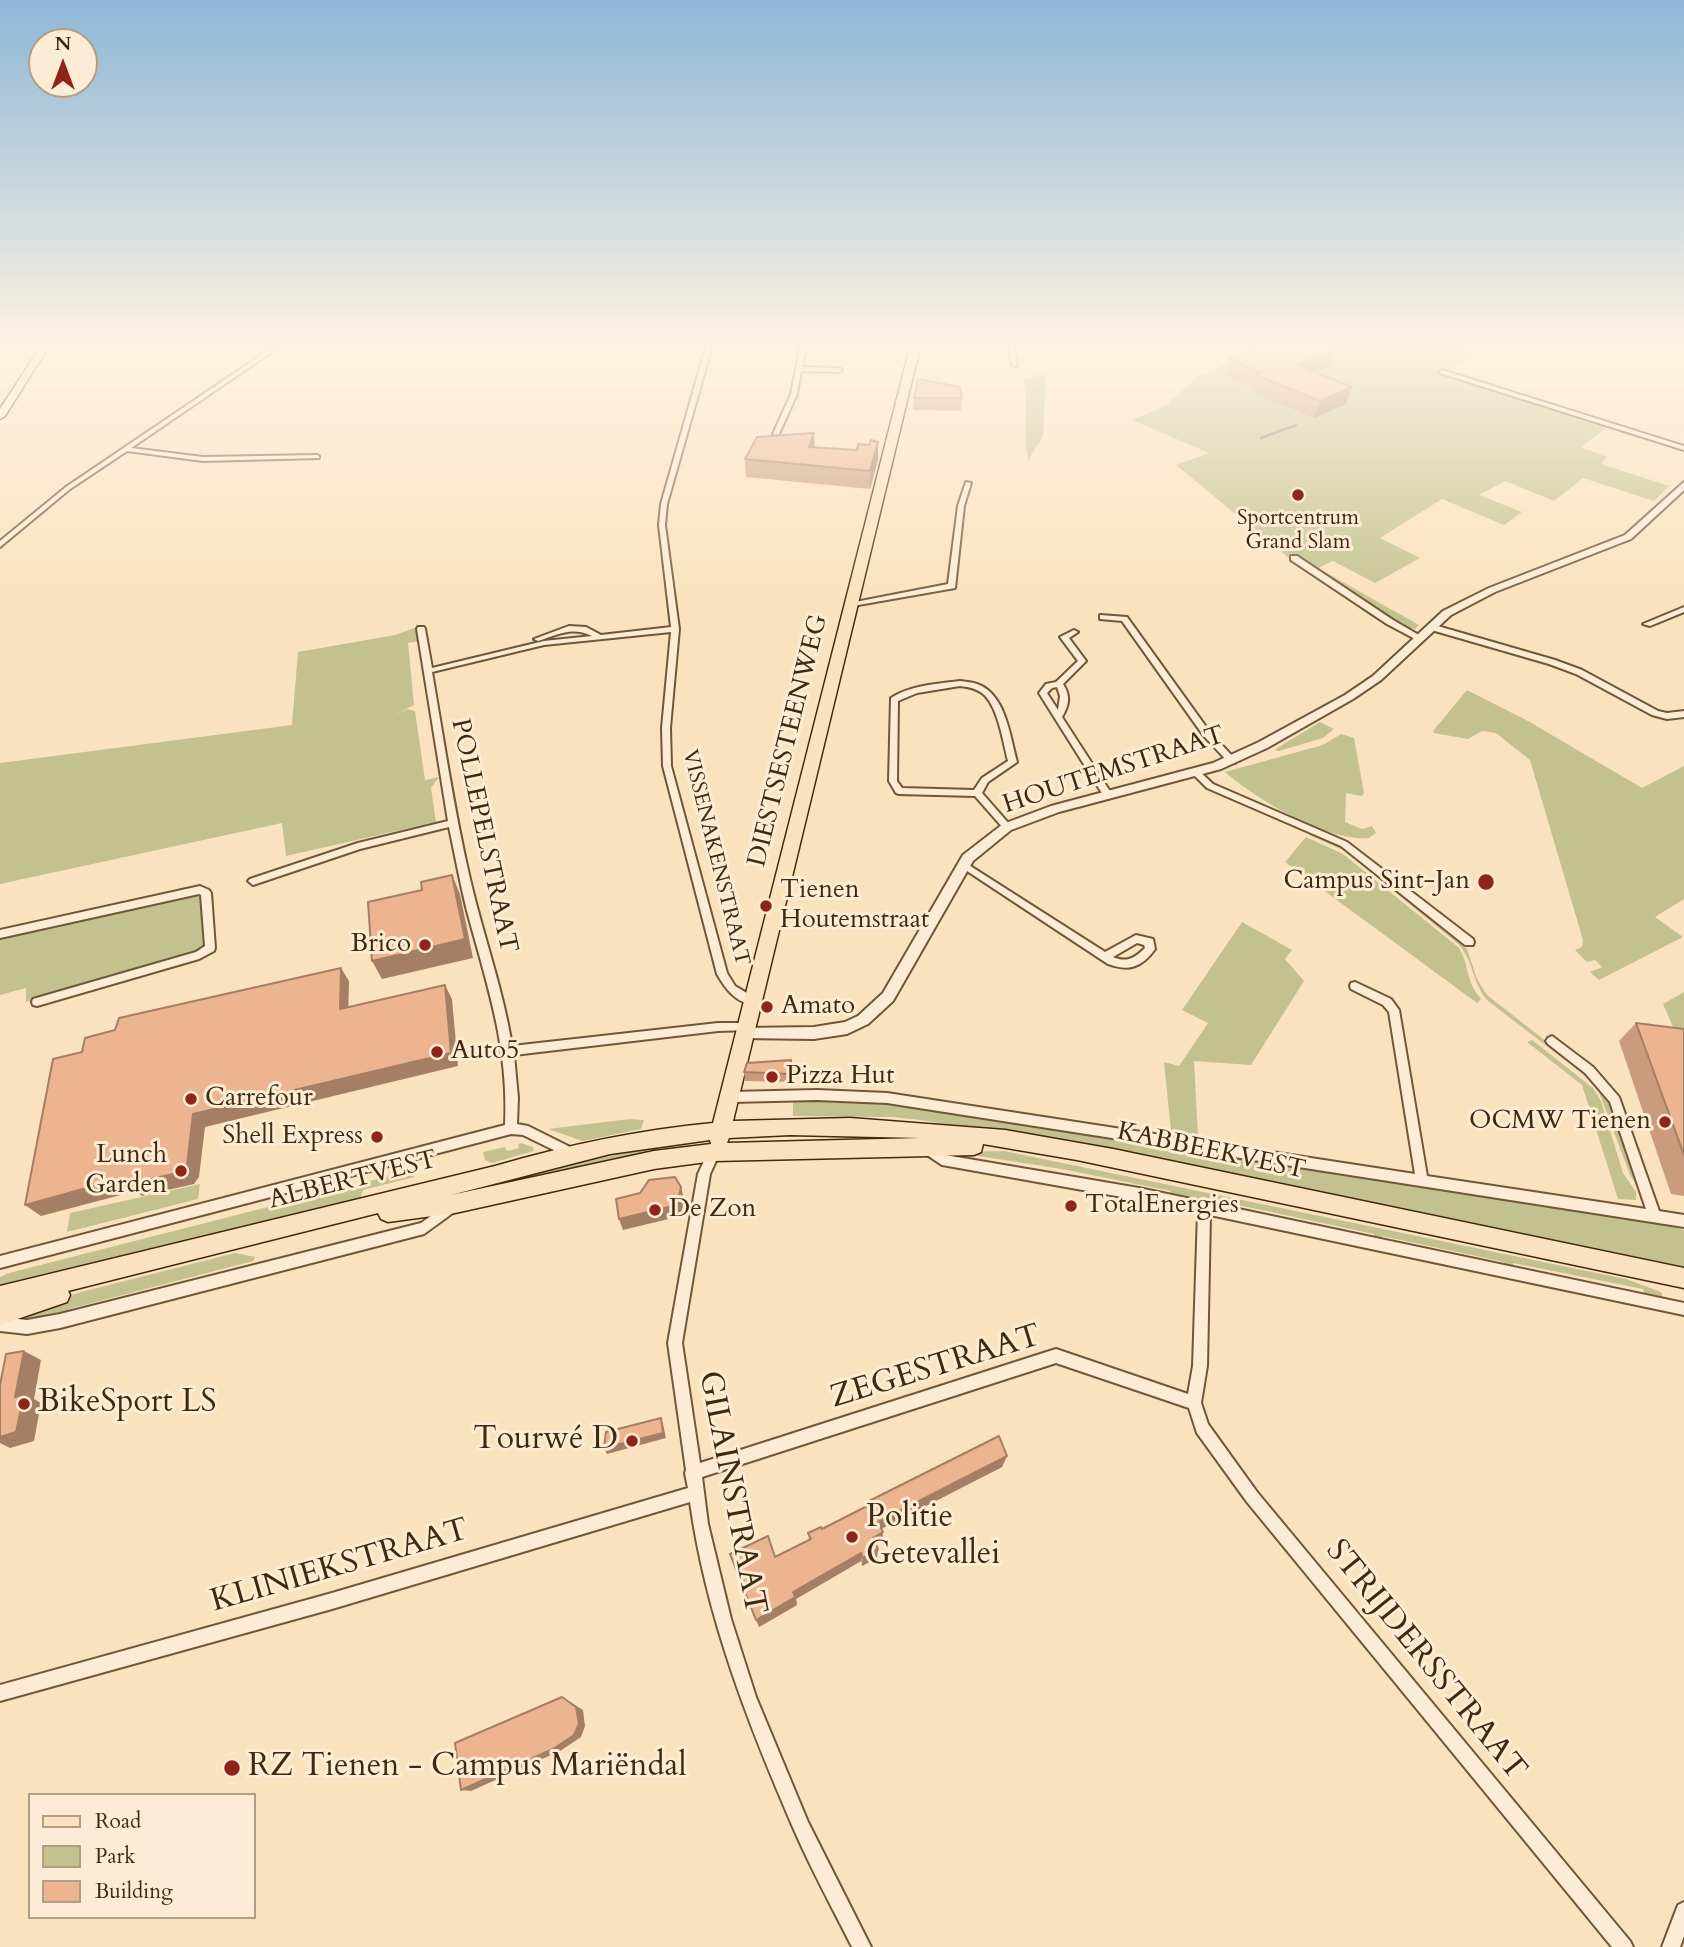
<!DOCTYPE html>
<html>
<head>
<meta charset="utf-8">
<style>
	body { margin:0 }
	#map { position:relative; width:1684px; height:1947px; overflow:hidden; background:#fbe2be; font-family:Cardo,serif }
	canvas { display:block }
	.legend { position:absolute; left:28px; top:1793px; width:228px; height:126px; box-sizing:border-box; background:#fcecd5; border:2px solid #b19e85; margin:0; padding:9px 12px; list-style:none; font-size:21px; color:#41290d }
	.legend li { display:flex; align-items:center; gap:14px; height:35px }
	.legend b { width:35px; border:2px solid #b19e85 }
	.north { position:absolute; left:28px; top:28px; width:70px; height:70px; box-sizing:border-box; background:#fcecd5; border:2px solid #b19e85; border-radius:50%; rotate:0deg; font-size:19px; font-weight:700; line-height:28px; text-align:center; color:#41290d }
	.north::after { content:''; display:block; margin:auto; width:24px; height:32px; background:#8f2418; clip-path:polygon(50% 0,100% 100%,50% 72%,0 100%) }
</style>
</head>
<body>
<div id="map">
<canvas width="1684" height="1947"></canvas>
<ul class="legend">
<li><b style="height:9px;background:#fbe2be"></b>Road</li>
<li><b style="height:19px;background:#c3c28e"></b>Park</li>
<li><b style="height:19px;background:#ecb590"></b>Building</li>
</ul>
<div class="north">N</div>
</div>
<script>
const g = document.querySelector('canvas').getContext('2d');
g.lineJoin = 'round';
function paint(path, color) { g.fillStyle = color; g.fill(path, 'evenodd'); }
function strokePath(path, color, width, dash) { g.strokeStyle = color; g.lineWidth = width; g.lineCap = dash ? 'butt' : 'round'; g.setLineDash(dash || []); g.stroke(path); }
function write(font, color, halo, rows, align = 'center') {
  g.font = font + ' Cardo,serif'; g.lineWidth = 6; g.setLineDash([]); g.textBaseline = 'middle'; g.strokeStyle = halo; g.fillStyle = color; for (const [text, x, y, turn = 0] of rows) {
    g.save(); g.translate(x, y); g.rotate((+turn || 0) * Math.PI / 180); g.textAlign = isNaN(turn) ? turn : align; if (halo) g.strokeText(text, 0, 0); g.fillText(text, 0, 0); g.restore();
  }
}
const green = new Path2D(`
	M1248 343H1451L1478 352 1443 373 1606 428 1581 447 1607 457 1601 464 1669 486 1654 501 1583 478 1554 501 1505 481 1479 495 1522 512 1504 525 1442 499 1380 538 1420 558 1375 583 1333 561 1318 568 1419 625 1415 629 1408 627 1309 566 1301 568 1176 465 1209 453 1132 420 1165 406 1197 377 1261 348Z
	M1046 373 1043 437 1030 457 1029 464C1022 435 1030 407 1023 379Z
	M417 627 420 641 408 643 414 705 395 715 408 709 415 711 425 780 439 777 431 788 436 822 286 856 282 823 0 884V763L292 725 298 652 395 635Z
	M1467 690 1528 721 1642 788 1684 766V899L1655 917 1683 937 1599 980 1590 972 1602 967 1595 960 1587 962 1575 950 1582 947 1583 940 1530 760 1496 733 1482 731 1468 739 1434 733 1433 731Z
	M1320 722 1334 729 1323 738 1279 751 1274 750Z
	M1341 734 1354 738 1364 793 1362 796 1346 793 1345 822 1362 829 1372 826 1376 833 1369 838C1327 842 1256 799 1225 772L1323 745Z
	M1312 833 1349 851 1467 949 1477 979 1487 995 1593 1078C1619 1107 1626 1153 1640 1190L1630 1175 1596 1084 1488 1001C1471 982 1474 959 1457 943L1345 851 1309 835Z
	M1306 837 1343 854 1458 947C1470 963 1464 979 1481 999L1477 1003 1285 862Z
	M196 893 201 895 205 945 192 955 26 1002V988L0 995V936Z
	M1242 922 1292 950 1285 959 1304 981 1251 1065 1194 1061 1198 1136 1171 1131 1164 1062 1179 1066 1208 1023 1182 1010Z
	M1684 992V1045H1681L1663 1004Z
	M1532 1040 1593 1088 1601 1101 1623 1173 1636 1192V1200L1618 1199 1582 1085 1527 1042Z
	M793 1099 851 1100 983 1117 1662 1224 1684 1230V1269L928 1121 894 1117 793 1116Z
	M630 1119 644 1120 641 1129 583 1141 548 1129Z
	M521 1143 533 1147 534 1151 492 1163 485 1160 483 1152 505 1147 507 1151 519 1148 518 1144Z
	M647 1147V1152L501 1184 502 1178Z
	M1004 1151 1626 1279 1661 1292 1664 1301 1646 1298 1643 1289 1513 1263V1271L1506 1269 1504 1262 1382 1236 1381 1242 1375 1241 1374 1234 1238 1205 1236 1212 1171 1198V1191L1062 1169 978 1156V1154H961L960 1160 939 1152Z
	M413 1170 414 1177 363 1190 360 1199 0 1291V1277L9 1273Z
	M200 1184 198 1199 67 1232 70 1213Z
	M235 1253 255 1257 253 1261 69 1309 65 1316 38 1320 5 1317 81 1292Z`);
const stream = new Path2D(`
	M1261 438 1296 425`);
const minor = new Path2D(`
	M279 343H285L131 448 203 457 317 455 319 456V458L203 461 127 451 70 489 0 547V541L66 487Z
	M707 343H713L667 504 665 525 679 629 670 728 671 766 727 973 735 986 755 998 756 1001 755 1004C737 1005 725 988 717 974L663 766 662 728 671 632 544 645 432 672C444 741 454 811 470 879 483 935 503 989 512 1046L718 1023H745L749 1024 750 1027 749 1030 718 1031 514 1055 518 1098 517 1124 528 1126 576 1150 578 1154 576 1158 572 1159 523 1135 511 1134 0 1268V1256L505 1125C509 1047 487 985 467 911 460 883 455 855 449 827L360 849 253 885 248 881 250 879 358 843 448 821 417 629 418 627H424L425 629 432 668 544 641 592 636C572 626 557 635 538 641L534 639 569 626 586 627 601 635 671 627 659 525 661 504Z
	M801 343H807L802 367 839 368 842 370 839 372 801 371 797 394 779 434 774 435 773 434 791 394Z
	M1008 343H1013L1017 366 1012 365Z
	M1442 370 1684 446V450L1440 373 1439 372Z
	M966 482 971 483 964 506 955 588 847 607V603H850L948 584 958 506Z
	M1291 556H1297L1393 620 1424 638 1420 640H1417L1387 624 1291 560Z
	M1684 607V612L1650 626 1643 624Z
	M1100 615 1127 617 1209 731 1235 759V763H1229L1203 735 1122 621 1100 619Z
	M1428 625H1434L1555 660 1582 670 1658 711 1667 713 1684 711V717L1667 719 1652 715 1576 674 1549 664 1428 629Z
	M1074 630 1078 632 1069 638 1086 661 1063 684C1071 696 1069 705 1062 717L1113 796 1108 799 1105 798 1039 693 1046 684 1056 682 1078 661 1060 637ZM1057 687 1060 696 1058 710 1047 693 1052 688Z
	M960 681C966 682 972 682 977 684 1006 694 1010 737 1017 762L988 782 982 793 1010 825 1012 827 1010 829H1004L975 796 899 794 896 793 889 781 891 698C911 685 937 684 960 681ZM960 686C968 687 975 688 982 693 998 705 1003 742 1008 761L982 778 974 790 902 788 897 781 898 701 917 693Z
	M1195 769 1198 770 1213 784 1347 842 1473 939 1474 942 1473 945H1465L1341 846 1207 788 1191 772Z
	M964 862 1105 952 1136 935 1153 939 1155 949C1142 967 1129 972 1108 964L961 867 959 865 961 863ZM1137 943 1144 945 1145 948C1135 958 1127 963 1113 957Z
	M200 886 209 890 211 893 215 948 214 951 199 959 37 1006 33 1005 32 1002 33 999 196 952 205 946 201 895 199 894 0 938V930Z
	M1355 982 1391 999 1399 1010 1427 1176 1646 1209 1610 1102 1585 1073 1548 1044 1546 1041 1548 1038 1552 1036 1593 1067 1619 1097 1659 1211 1684 1215V1227L887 1103 817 1100 731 1102 727 1100 725 1097 727 1094 731 1092 817 1090 887 1093 1415 1174 1389 1012 1383 1005 1351 989 1350 986 1351 983Z
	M925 1142 945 1155 1139 1188 1684 1303V1315L1210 1215 1207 1366 1201 1403 1208 1424 1257 1492 1630 1941 1633 1947H1612L1247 1502 1197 1433 1189 1408 1056 1363 702 1477 708 1524 731 1619 756 1697 808 1822 871 1947H852C833 1909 812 1871 795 1832 749 1726 706 1617 690 1502L332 1609 0 1701V1685L332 1593 688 1488 685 1473 686 1470 668 1343 698 1174 710 1148 714 1147 718 1148 720 1152 710 1174 682 1343 700 1463 1056 1349 1188 1394 1193 1366 1198 1212 1139 1200 942 1165 921 1151 919 1147 921 1143Z
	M453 1200 457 1202 459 1206 457 1210 424 1234 60 1328 27 1334 0 1331V1317L27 1320 60 1314 421 1223Z
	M1684 1902V1936L1680 1947H1662L1678 1905Z`);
const tertiary = new Path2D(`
	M1684 482V490L1631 539 1495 592 1451 615 1381 680 1353 699 1267 748 1221 769 1059 812 1011 830 973 861 893 1001 868 1024 847 1034 814 1039 739 1038 737 1034 739 1030 744 1028 814 1027 845 1022 858 1016 883 993 963 855 1003 824 1051 806 1213 763 1259 742 1345 695 1373 676 1443 611 1489 588 1625 535Z`);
const secondary = new Path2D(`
	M43 343H51L5 416 0 419V409Z`);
const primary = new Path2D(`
	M911 343H921L733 1121 850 1118 1005 1130 1113 1149 1684 1268V1288L1077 1160 983 1144 981 1152 974 1155 714 1161 654 1169 455 1213 388 1222 381 1219 378 1213 68 1291 70 1295 67 1302 0 1325V1286L495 1166C567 1145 638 1130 713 1123ZM790 1135 921 1138 727 1143 729 1138ZM710 1140 711 1144 654 1151 451 1195 610 1154Z`);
const wall = new Path2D(`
	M1230 359 1329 366 1315 372 1346 404 1314 418 1251 392 1253 388 1225 376Z
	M914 398H962L961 411 913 410Z
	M815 447 878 460 870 489 746 477 745 459Z
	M1636 1023 1684 1029V1196L1671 1194 1619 1041Z
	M791 1060 792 1082 745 1081 744 1072Z
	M1007 1456 1002 1467 881 1529 883 1532 882 1541 876 1544 878 1549 877 1558 862 1566 861 1561 827 1581 796 1599 797 1605 759 1627 775 1557 809 1540 808 1533 822 1529 869 1505V1501Z`);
const shadedWall = new Path2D(`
	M1334 350 1329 366 1291 382 1297 365Z
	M1352 387 1346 404 1314 418 1320 401Z
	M814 433 815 451 809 447Z
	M878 442V460L870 489V471Z
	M452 875 460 894 473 958 382 979 372 961Z
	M341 968 349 981 348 1022 340 1009Z
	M445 985 452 999 458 1066 205 1127 199 1177 194 1184 142 1196 136 1191 41 1216 25 1205 193 1114Z
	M681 1187 684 1199 681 1216 623 1230 619 1219Z
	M24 1351 41 1360 34 1399 41 1403 34 1441 10 1448 0 1443V1437L15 1397Z
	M661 1418 663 1424 666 1438 607 1454 604 1448Z
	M1007 1456 1002 1467 877 1531 878 1522Z
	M883 1532 882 1541 872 1547 873 1538Z
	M878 1549 877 1558 862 1566 863 1558Z
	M861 1553V1561L796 1599 797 1605 759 1627 756 1620 793 1592Z
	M562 1697 583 1710 585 1726 581 1737 560 1751 471 1791 461 1790Z`);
const building = new Path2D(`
	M1269 343H1316L1334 350 1297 365 1352 387 1320 401 1256 375 1262 373 1230 359Z
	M918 379 960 387 962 398H914Z
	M814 433 809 447 857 450 858 444 869 445 871 440 878 442 870 471 745 459 757 437Z
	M452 875 465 939 372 961 368 902 422 890 421 882Z
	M341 968 340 1009 445 985 451 1053 193 1114 187 1165 182 1172 128 1184 123 1178 25 1205 53 1059 82 1052 85 1038 115 1030 119 1018Z
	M1636 1023 1684 1029V1155Z
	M791 1060V1074L744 1072 747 1063Z
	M675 1177 681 1187 677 1205 619 1219 616 1199 640 1193 649 1180Z
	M24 1351 15 1397 24 1394 16 1432 0 1437V1385L6 1354Z
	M661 1418 663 1433 604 1448 606 1432Z
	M999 1436 1007 1456 878 1522 883 1532 873 1538 878 1549 863 1558 861 1553 826 1573 793 1592 795 1597 756 1620 730 1554 768 1536 775 1557 811 1539 808 1533 821 1527 822 1529 871 1504 869 1501Z
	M562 1697 576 1707 579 1724 574 1735 553 1749 461 1790 455 1743Z`);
const markers = [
	[1298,495,7,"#8f2418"],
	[1486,882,9,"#8f2418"],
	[766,906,7,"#8f2418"],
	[425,945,7,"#8f2418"],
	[767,1007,7,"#8f2418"],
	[437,1052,7,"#8f2418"],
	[772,1077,7,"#8f2418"],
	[191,1099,7,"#8f2418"],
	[1665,1122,7,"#8f2418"],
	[377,1137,7,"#8f2418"],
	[181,1171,7,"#8f2418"],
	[1071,1206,7,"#8f2418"],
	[655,1210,7,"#8f2418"],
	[24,1404,7,"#8f2418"],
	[632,1441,7,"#8f2418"],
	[852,1537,7,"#8f2418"],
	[232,1768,9,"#8f2418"]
];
const farPoinames = [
	["Sportcentrum",1298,519],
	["Grand Slam",1298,543]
];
const farStreetnames = [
	["VISSENAKENSTRAAT",715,858,76]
];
const streetNames = [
	["DIESTSESTEENWEG",789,741,-76],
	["HOUTEMSTRAAT",1114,771,-18],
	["POLLEPELSTRAAT",483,836,78],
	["KABBEEKVEST",1211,1152,12],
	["ALBERTVEST",353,1181,-14]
];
const poiNames = [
	["Campus Sint-Jan",1470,882,"right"],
	["Tienen",780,891],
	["Houtemstraat",780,921],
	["Brico",411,945,"right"],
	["Amato",781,1007],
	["Auto5",451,1052],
	["Pizza Hut",786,1077],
	["Carrefour",205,1099],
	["OCMW Tienen",1651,1122,"right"],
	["Shell Express",363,1137,"right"],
	["Lunch",167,1156,"right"],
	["Garden",167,1186,"right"],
	["TotalEnergies",1085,1206],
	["De Zon",669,1210]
];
const nearStreetnames = [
	["ZEGESTRAAT",936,1368,-17],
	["GILAINSTRAAT",731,1493,79],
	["KLINIEKSTRAAT",340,1567,-16],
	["STRIJDERSSTRAAT",1425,1661,51]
];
const nearPoinames = [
	["BikeSport LS",38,1404],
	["Tourwé D",618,1441,"right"],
	["Politie",866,1519],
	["Getevallei",866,1556],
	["RZ Tienen - Campus Mariëndal",248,1768]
];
paint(green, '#c3c28e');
strokePath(stream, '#7c8177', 2.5);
strokePath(minor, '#705739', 4);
strokePath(tertiary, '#705739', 4);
strokePath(secondary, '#41290d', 3);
strokePath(primary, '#41290d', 3);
paint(minor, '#fcecd5');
paint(tertiary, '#fcecd5');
paint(secondary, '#fcecd5');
paint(primary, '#fbe2be');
paint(wall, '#cb9c7c');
paint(shadedWall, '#a57f65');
paint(building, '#ecb590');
strokePath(building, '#a57f65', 2);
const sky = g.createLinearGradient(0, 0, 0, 615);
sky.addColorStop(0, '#8db7d7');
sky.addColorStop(0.56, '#fdf2e2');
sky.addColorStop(1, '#fdf2e200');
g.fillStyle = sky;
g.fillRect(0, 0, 1684, 615);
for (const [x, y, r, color] of markers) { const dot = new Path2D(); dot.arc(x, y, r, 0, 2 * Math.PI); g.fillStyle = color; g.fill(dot); strokePath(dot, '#fcecd5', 2.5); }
write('21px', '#41290d', '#fcecd5', farPoinames);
write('21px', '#41290d', '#fcecd5', farStreetnames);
write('26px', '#41290d', '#fcecd5', streetNames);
write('26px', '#41290d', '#fcecd5', poiNames, 'left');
write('32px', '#41290d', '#fcecd5', nearStreetnames);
write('32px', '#41290d', '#fcecd5', nearPoinames, 'left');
</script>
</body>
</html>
